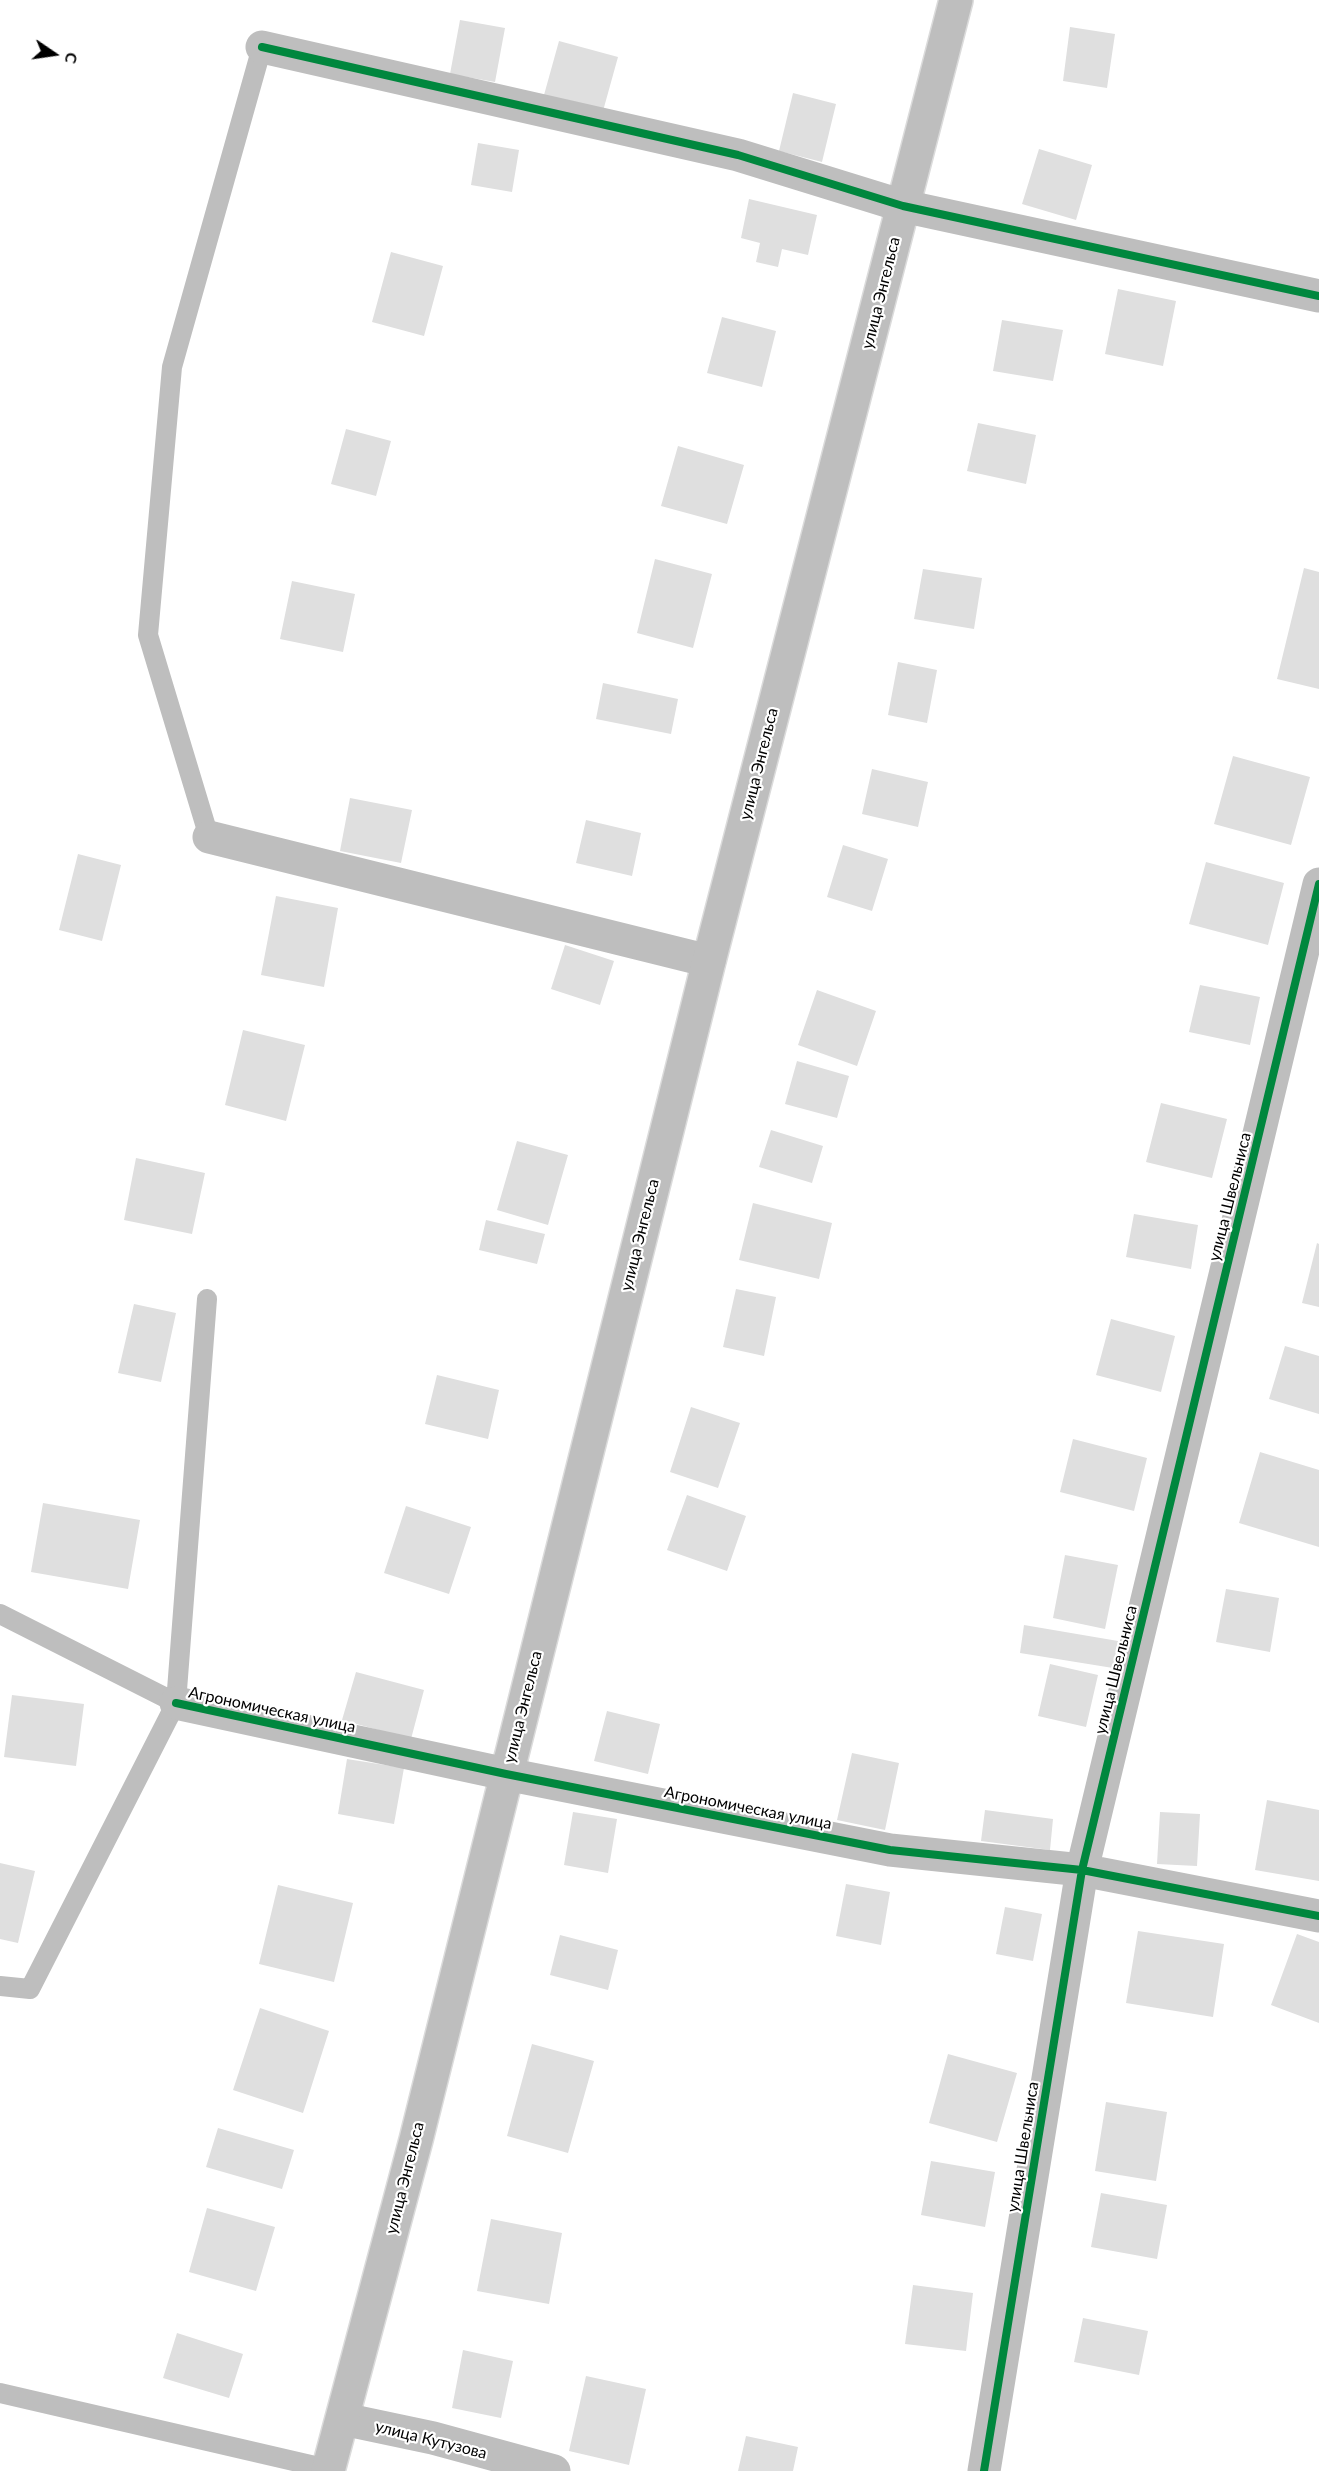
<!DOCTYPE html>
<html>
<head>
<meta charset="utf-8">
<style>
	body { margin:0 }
	#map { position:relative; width:1319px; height:2471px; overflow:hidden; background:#fff; font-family:Lato,sans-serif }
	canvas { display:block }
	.north { position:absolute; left:24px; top:24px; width:60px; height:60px; -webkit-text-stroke:4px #fff; paint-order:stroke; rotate:103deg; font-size:16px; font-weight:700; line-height:24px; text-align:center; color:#000 }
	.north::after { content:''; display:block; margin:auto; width:21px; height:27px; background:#000; clip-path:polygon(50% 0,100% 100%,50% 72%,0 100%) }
</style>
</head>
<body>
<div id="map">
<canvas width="1319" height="2471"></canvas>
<div class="north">С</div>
</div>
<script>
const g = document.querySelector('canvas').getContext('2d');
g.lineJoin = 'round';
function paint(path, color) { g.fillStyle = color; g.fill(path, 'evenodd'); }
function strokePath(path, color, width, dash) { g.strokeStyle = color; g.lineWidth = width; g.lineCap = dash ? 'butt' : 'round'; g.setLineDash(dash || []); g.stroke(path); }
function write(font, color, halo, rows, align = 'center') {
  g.font = font + ' Lato,sans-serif'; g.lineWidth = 4.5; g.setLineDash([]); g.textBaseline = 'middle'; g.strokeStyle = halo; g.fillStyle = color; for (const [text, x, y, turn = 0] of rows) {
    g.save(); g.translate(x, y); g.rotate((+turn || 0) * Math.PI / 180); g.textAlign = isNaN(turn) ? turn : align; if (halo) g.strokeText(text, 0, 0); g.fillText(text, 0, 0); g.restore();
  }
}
const building = new Path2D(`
	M460 20 505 28 495 82 450 74Z
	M1070 27 1115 34 1107 88 1063 81Z
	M559 41 618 57 603 111 544 95Z
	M793 93 836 104 822 162 779 151Z
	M478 143 519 150 512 192 471 185Z
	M1039 149 1092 165 1076 220 1022 204Z
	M749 199 817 215 808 255 782 249 778 267 756 262 760 243 741 238Z
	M391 252 443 266 424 336 372 322Z
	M1118 289 1176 301 1163 366 1105 354Z
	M722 317 776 331 762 387 707 373Z
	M1002 320 1063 330 1053 381 993 371Z
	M978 423 1036 435 1026 484 967 471Z
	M346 429 391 441 376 496 331 484Z
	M678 446 744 465 727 524 661 506Z
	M655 559 712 574 693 648 637 633Z
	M1304 568 1319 572V689L1277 679Z
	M923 569 982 578 974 629 914 619Z
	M292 581 355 594 343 652 280 639Z
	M898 662 937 670 927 723 888 715Z
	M603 683 678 699 671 734 596 719Z
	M1233 756 1310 777 1291 845 1214 824Z
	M872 769 928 782 918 827 862 814Z
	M350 798 412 810 401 863 340 851Z
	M586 820 641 833 632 876 576 863Z
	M843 845 888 859 872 911 827 897Z
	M78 854 121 865 102 941 59 930Z
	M1206 862 1284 883 1268 945 1189 924Z
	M276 896 338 908 324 987 261 975Z
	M565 945 614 961 600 1005 551 989Z
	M1200 985 1260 997 1250 1045 1189 1032Z
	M817 990 876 1011 857 1066 798 1045Z
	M243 1030 305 1045 286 1121 225 1105Z
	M797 1061 849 1076 837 1118 785 1104Z
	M1161 1103 1227 1119 1212 1178 1146 1162Z
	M771 1130 823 1146 812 1183 759 1167Z
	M517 1141 568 1155 548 1225 497 1210Z
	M136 1158 205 1173 192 1234 124 1220Z
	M753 1203 832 1223 819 1279 739 1260Z
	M1134 1214 1198 1225 1191 1269 1126 1257Z
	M486 1220 545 1234 537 1264 479 1250Z
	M1317 1243 1319 1244V1307L1302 1303Z
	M736 1289 776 1297 764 1356 723 1347Z
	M134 1304 176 1313 161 1382 118 1373Z
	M1111 1319 1175 1336 1161 1392 1096 1375Z
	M1285 1346 1319 1356V1414L1269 1399Z
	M437 1375 499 1390 488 1439 425 1424Z
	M691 1407 740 1423 718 1488 670 1472Z
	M1073 1439 1147 1458 1134 1511 1060 1492Z
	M1260 1452 1319 1470V1547L1239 1523Z
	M687 1495 746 1516 727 1571 667 1550Z
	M43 1503 140 1520 128 1589 31 1572Z
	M406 1506 471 1527 449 1594 384 1573Z
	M1065 1555 1118 1565 1105 1629 1053 1618Z
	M1226 1589 1279 1598 1270 1652 1216 1642Z
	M1024 1625 1118 1641 1113 1668 1020 1653Z
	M1050 1664 1098 1675 1086 1727 1038 1716Z
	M356 1672 424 1690 411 1739 342 1720Z
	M12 1695 84 1704 76 1766 4 1757Z
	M607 1711 660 1724 648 1774 594 1761Z
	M852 1753 899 1763 885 1830 837 1820Z
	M347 1759 404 1768 394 1824 338 1814Z
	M1267 1800 1319 1810V1881L1255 1870Z
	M985 1810 1053 1819 1050 1850 981 1841Z
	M573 1812 617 1819 608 1873 564 1865Z
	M1160 1812 1200 1814 1197 1866 1157 1864Z
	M0 1863 35 1871 18 1943 0 1939Z
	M846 1884 890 1892 881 1945 836 1936Z
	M278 1885 353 1903 334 1982 259 1964Z
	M1005 1907 1042 1914 1033 1961 996 1954Z
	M1138 1931 1224 1944 1213 2017 1126 2003Z
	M1297 1934 1319 1942V2023L1271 2005Z
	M560 1935 618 1950 608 1990 550 1975Z
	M260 2008 329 2031 303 2113 233 2090Z
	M532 2044 594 2061 568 2153 507 2136Z
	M948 2054 1017 2073 997 2142 929 2123Z
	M1106 2102 1167 2112 1156 2181 1095 2171Z
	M218 2128 294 2150 282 2189 206 2167Z
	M931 2161 995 2172 985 2227 921 2215Z
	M1101 2193 1167 2205 1157 2259 1091 2247Z
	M207 2208 275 2227 256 2291 189 2272Z
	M491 2219 562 2233 549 2304 477 2291Z
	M913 2285 973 2293 966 2351 905 2344Z
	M1083 2318 1148 2331 1139 2375 1074 2362Z
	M177 2333 243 2354 229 2398 163 2378Z
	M463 2350 513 2361 501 2418 452 2408Z
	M586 2376 646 2389 629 2465 569 2451Z
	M746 2436 798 2447 793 2471H738Z`);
const service = new Path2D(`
	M209 837 148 635 172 367 262 47
	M0 1614 176 1703
	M0 1986 30 1989 176 1703 207 1299
	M0 2393 328 2469`);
const minor = new Path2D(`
	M262 47 738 155 903 206 1319 296
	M209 837 709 961
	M176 1703 506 1774 890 1850 1082 1870 1319 1916
	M343 2419 433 2438 554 2471
	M984 2471 1082 1870 1319 884`);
const primary = new Path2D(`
	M328 2471 416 2140 709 961 956 0`);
const cycleway = new Path2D(`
	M262 47 738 155 903 206 1319 296
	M176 1703 506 1774 890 1850 1082 1870 1319 1916
	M984 2471 1082 1870 1319 884`);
const streetNames = [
	["улица Энгельса",881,293,-76],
	["улица Энгельса",759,764,-76],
	["улица Швельниса",1230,1197,-76],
	["улица Энгельса",640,1235,-76],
	["улица Швельниса",1116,1670,-76],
	["улица Энгельса",523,1707,-76],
	["Агрономическая улица",272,1710,12],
	["Агрономическая улица",748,1808,11],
	["улица Швельниса",1023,2147,-81],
	["улица Энгельса",405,2178,-76],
	["улица Кутузова",431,2440,14]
];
paint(building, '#dfdfdf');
strokePath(primary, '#dbdbdb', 36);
strokePath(service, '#bebebe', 20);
strokePath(minor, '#bebebe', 33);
strokePath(primary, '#bebebe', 33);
strokePath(cycleway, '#00873e', 8);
write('16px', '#000', '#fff', streetNames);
</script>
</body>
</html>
